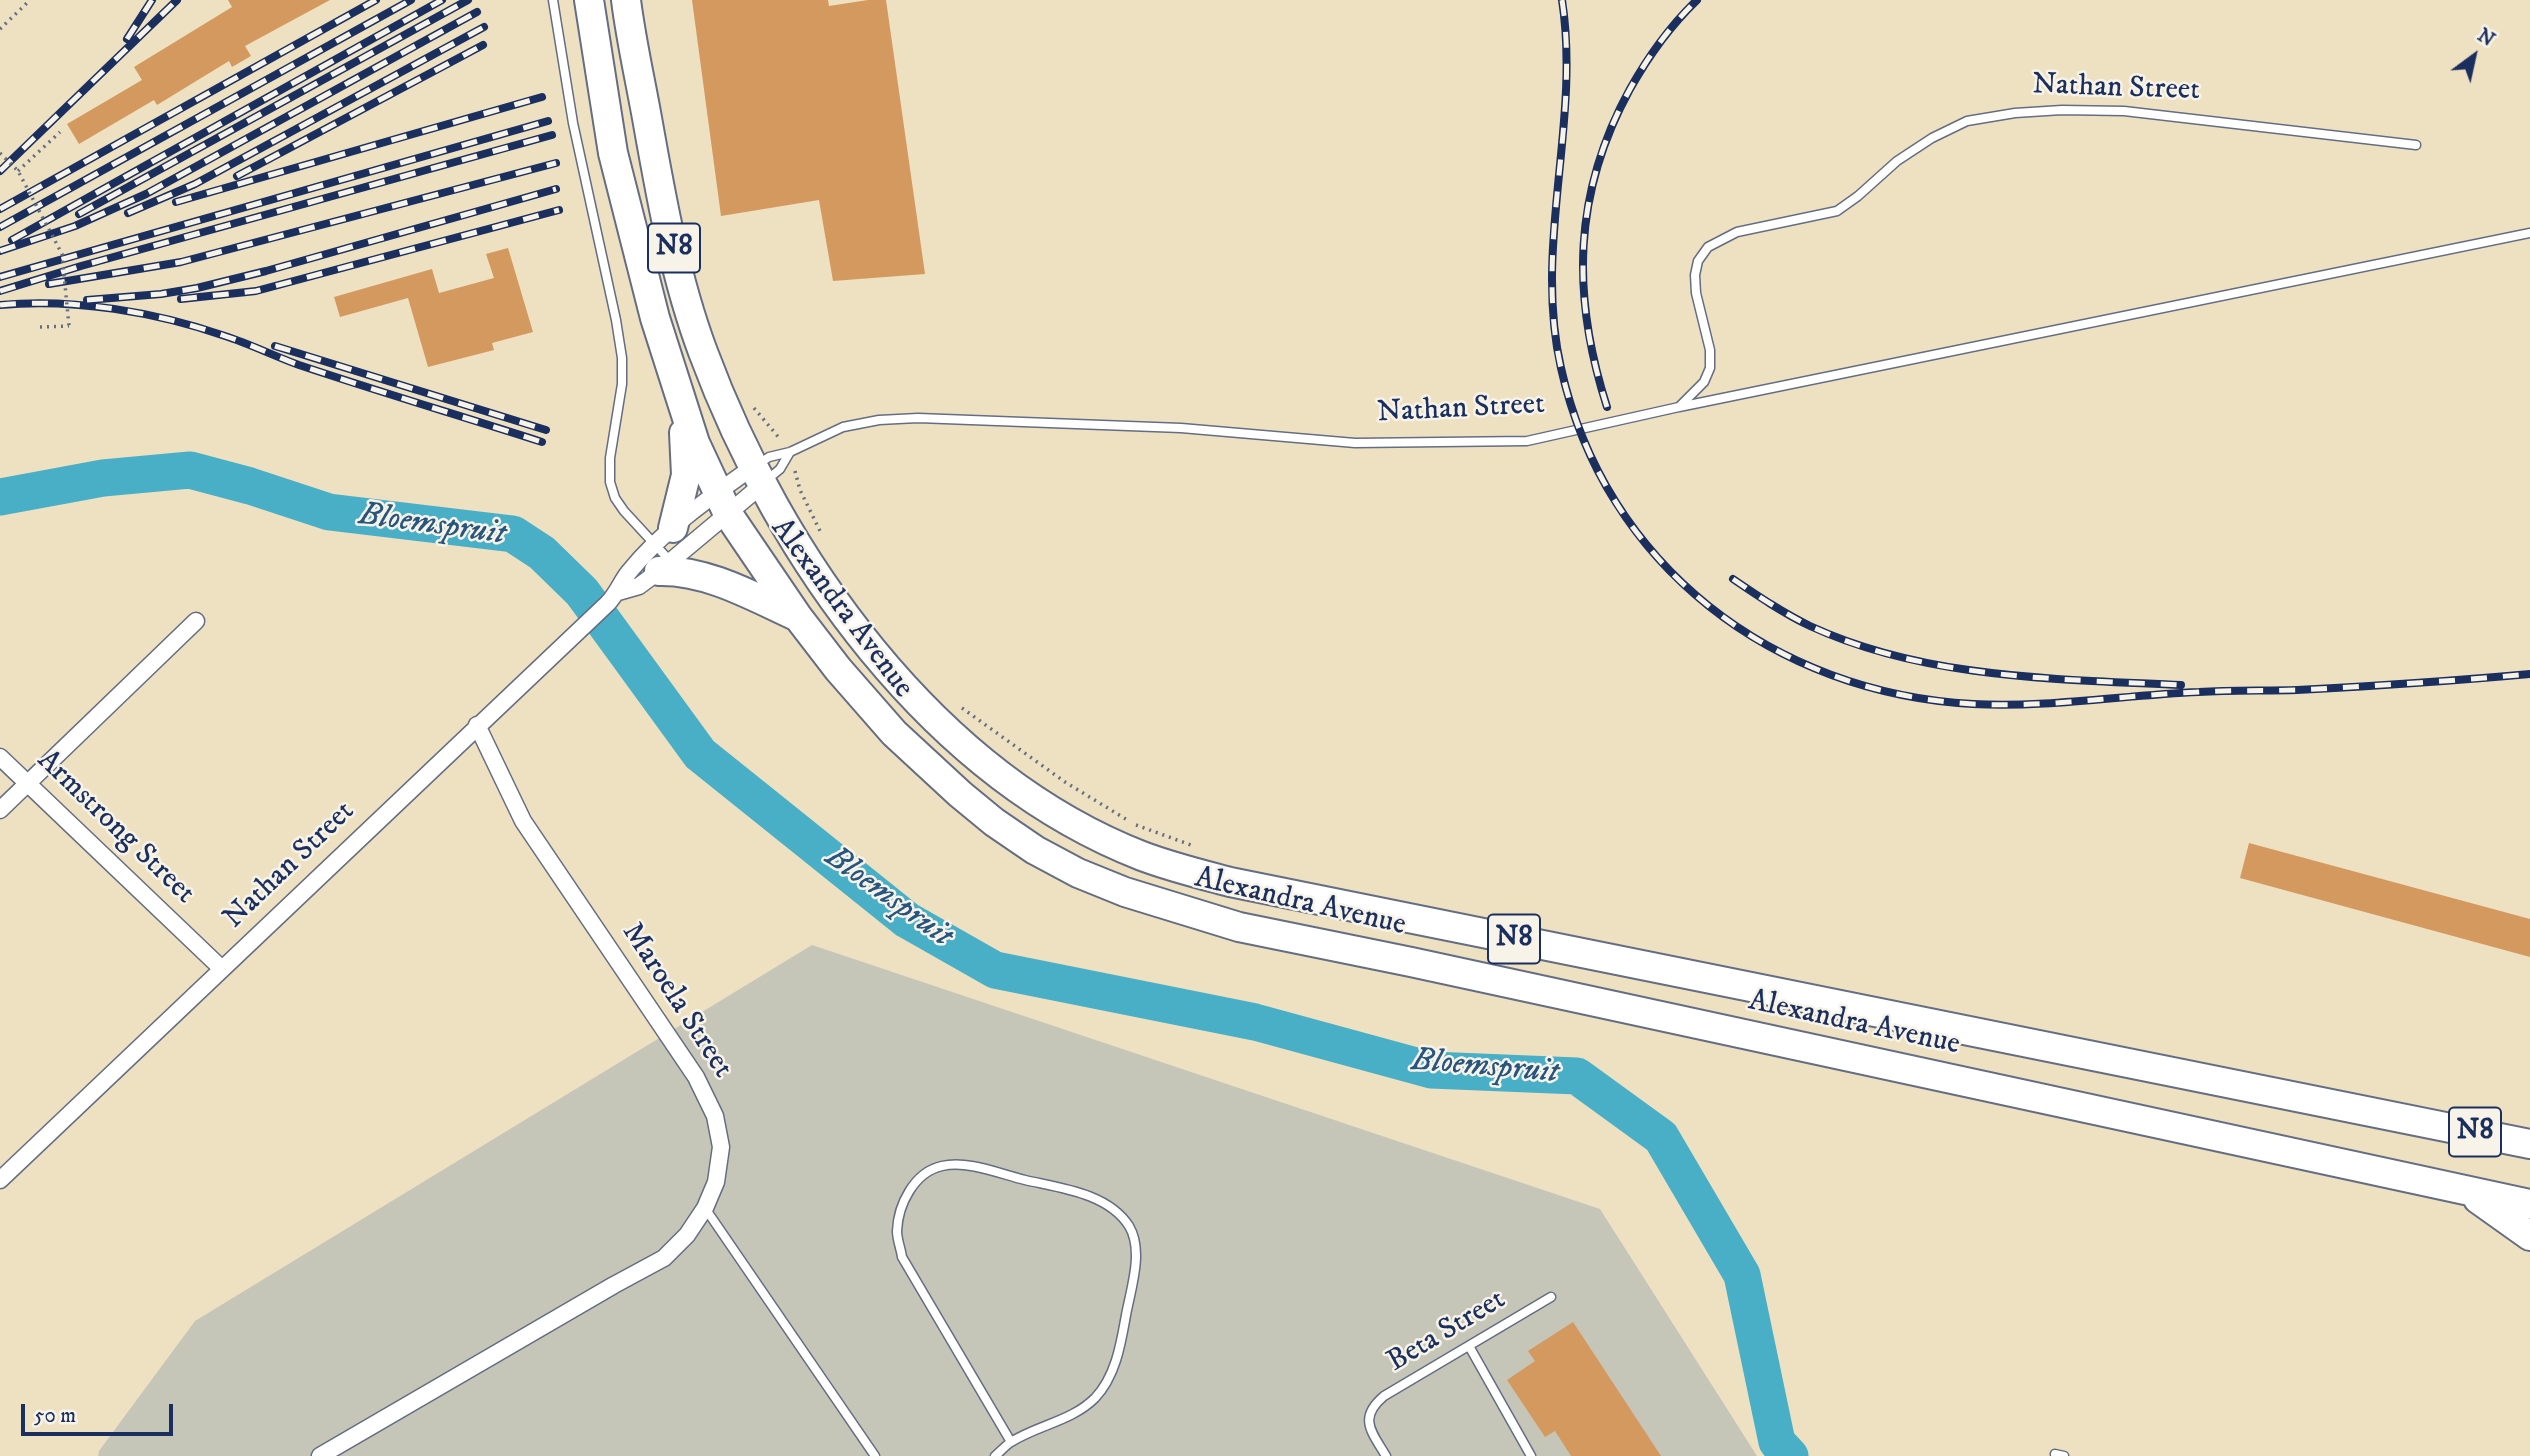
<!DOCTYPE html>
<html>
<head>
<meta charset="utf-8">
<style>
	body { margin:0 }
	#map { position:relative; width:2530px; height:1456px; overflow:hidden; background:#ede1c2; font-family:"IM FELL DW Pica",serif }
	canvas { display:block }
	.north { position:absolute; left:2439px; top:21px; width:70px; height:70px; -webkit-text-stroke:5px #f7f3e8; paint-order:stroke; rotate:33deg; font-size:19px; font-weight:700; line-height:28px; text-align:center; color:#1b2f5e }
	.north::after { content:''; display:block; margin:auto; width:24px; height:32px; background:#1b2f5e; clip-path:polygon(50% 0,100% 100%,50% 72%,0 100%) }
	.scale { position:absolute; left:21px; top:1404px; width:152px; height:32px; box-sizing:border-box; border:4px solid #1b2f5e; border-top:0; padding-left:9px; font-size:21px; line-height:24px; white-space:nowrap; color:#1b2f5e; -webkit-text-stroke:5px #f7f3e8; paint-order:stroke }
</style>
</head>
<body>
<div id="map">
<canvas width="2530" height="1456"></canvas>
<div class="north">N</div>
<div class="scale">50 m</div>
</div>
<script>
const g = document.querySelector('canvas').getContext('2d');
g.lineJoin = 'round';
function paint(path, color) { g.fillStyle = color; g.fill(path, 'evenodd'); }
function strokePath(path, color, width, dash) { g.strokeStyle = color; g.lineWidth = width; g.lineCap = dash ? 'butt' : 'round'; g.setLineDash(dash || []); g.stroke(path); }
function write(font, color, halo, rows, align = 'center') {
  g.font = font + ' "IM FELL DW Pica",serif'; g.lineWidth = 5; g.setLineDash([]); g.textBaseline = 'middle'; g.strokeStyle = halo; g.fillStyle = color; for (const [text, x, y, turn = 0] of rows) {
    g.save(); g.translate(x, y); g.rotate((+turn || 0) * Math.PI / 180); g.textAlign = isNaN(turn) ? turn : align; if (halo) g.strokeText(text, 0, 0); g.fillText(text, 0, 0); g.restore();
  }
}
const industrial = new Path2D(`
	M812 945 1600 1209 1757 1456H98L99 1451 195 1321Z`);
const river = new Path2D(`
	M0 497 103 478 190 470 250 486 329 512 513 534 542 553 582 592 700 754 907 920 995 970 1255 1022 1431 1070 1577 1076 1661 1137 1742 1275 1777 1442 1790 1456`);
const building = new Path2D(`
	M228 0H330L245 46 251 56 232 67 229 61 157 105 154 100 79 144 67 124 142 80 134 67 232 7Z
	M692 0H828L829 6 868 0H886L925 274 833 281 819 200 721 216Z
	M508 248 533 332 492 343 494 350 428 367 408 298 340 317 334 297 432 269 439 293 494 278 486 254Z
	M2249 843 2530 919V957L2240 878Z
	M1573 1322 1661 1456H1571L1555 1431 1545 1437 1507 1380 1535 1361 1528 1351Z`);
const path = new Path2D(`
	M0 29 30 0
	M18 171 60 132
	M40 327 69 326
	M754 408 780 439
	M795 471 800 490 822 535
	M962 708 1065 782 1129 821
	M1136 825 1191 845`);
const lane = new Path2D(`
	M553 0 573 123 616 320 622 358V384L610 458V482L615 498 624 511 671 562
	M1679 407 2530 233
	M757 465 769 457 790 452 843 427 879 420 918 418 1181 428 1355 443 1527 441 1679 407 1704 382 1710 368V350L1696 293 1695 275 1698 261 1708 247 1737 232 1837 211 1858 196 1897 161 1932 138 1967 121 2015 113 2062 110 2124 111 2416 145
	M768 479 780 469 790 452
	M705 1208 875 1456
	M1469 1346 1531 1456
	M2055 1454 2064 1456
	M995 1456C1000 1452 1005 1446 1011 1442 1038 1425 1072 1421 1095 1398 1116 1376 1121 1343 1126 1315 1131 1288 1144 1251 1129 1226 1108 1193 1060 1188 1025 1180 1000 1174 968 1160 942 1166 914 1172 898 1205 897 1231 897 1240 901 1249 902 1257L1011 1442
	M1386 1456C1371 1431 1358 1418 1384 1396L1551 1297`);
const street = new Path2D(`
	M618 592 639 586 659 571 763 484
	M0 757 222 969
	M0 810 196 621
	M0 1180 608 603C618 592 621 582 629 572 663 530 709 498 753 467
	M320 1456 614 1285 664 1258 687 1235 705 1208 716 1182 721 1147 715 1116 696 1077 523 821 477 725`);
const highway = new Path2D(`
	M589 0 613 153 655 318 695 443 728 514 798 617 838 669 894 733 960 794 994 822 1035 850 1078 873 1125 892 1239 927 1411 962 2530 1204
	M626 0C631 40 640 79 647 118 661 197 675 277 703 352 779 557 932 774 1142 856 1171 867 1200 874 1230 882L2530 1144
	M673 528 686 475 684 433
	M659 571C708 570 754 597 798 617
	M2478 1199 2530 1236`);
const rail = new Path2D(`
	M1562 0C1581 122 1533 245 1561 368 1605 566 1774 693 1973 704 2048 708 2124 695 2199 692 2231 690 2264 691 2297 690 2374 686 2453 681 2530 674
	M127 39 152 0
	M0 171 177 0
	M237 176 483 45
	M176 202 542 97
	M0 209 376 0
	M128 213 195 184 484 27
	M79 214 468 0
	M0 227 411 0
	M12 240 442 0
	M0 251 75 226 146 194 477 12
	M0 277 548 121
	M49 284 181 262 556 163
	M0 291 81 266 552 135
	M181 299 256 291 559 210
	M87 300 161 294 197 288 266 271 556 189
	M0 305C73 298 156 312 225 336 250 344 274 356 299 365 380 392 461 416 542 442
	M275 346 546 430
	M1607 407C1571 295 1573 193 1630 89 1649 55 1670 26 1697 0
	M1733 579C1758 596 1783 613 1810 626 1925 679 2057 679 2181 685`);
const pathBridge = new Path2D(`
	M0 153 18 171 62 254 69 326`);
const shields = [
	[674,248,52],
	[1514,939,52],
	[2475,1132,52]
];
const shieldNames = [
	["N8",674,248],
	["N8",1514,939],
	["N8",2475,1132]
];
const streetNames = [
	["Nathan Street",2116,89,2],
	["Nathan Street",1461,410,-3],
	["Alexandra Avenue",841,609,53],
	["Armstrong Street",115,828,44],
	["Nathan Street",290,866,-44],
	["Alexandra Avenue",1300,903,13],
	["Maroela Street",676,1001,57],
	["Alexandra Avenue",1854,1024,12],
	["Beta Street",1447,1332,-31]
];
const waterNames = [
	["Bloemspruit",432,526,8],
	["Bloemspruit",888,898,36],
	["Bloemspruit",1485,1068,5]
];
paint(industrial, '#c5c5b8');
strokePath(river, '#48afc7', 37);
paint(building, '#d4995e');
strokePath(lane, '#646d81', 11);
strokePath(street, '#646d81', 19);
strokePath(highway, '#646d81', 32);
strokePath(path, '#646d81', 3.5, [2, 5]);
strokePath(lane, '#fff', 8);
strokePath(street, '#fff', 16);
strokePath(highway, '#fff', 28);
strokePath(rail, '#1b2f5e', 8);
strokePath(rail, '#f7f3e8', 5, [16]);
strokePath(pathBridge, '#646d81', 3.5, [2, 5]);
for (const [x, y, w] of shields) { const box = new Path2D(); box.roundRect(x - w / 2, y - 24.5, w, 49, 5); g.fillStyle = '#f7f3e8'; g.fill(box); strokePath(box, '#1b2f5e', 2); }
write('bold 28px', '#1b2f5e', null, shieldNames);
write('30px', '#1b2f5e', '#f7f3e8', streetNames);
write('italic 32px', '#28557e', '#f7f3e8', waterNames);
</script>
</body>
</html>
